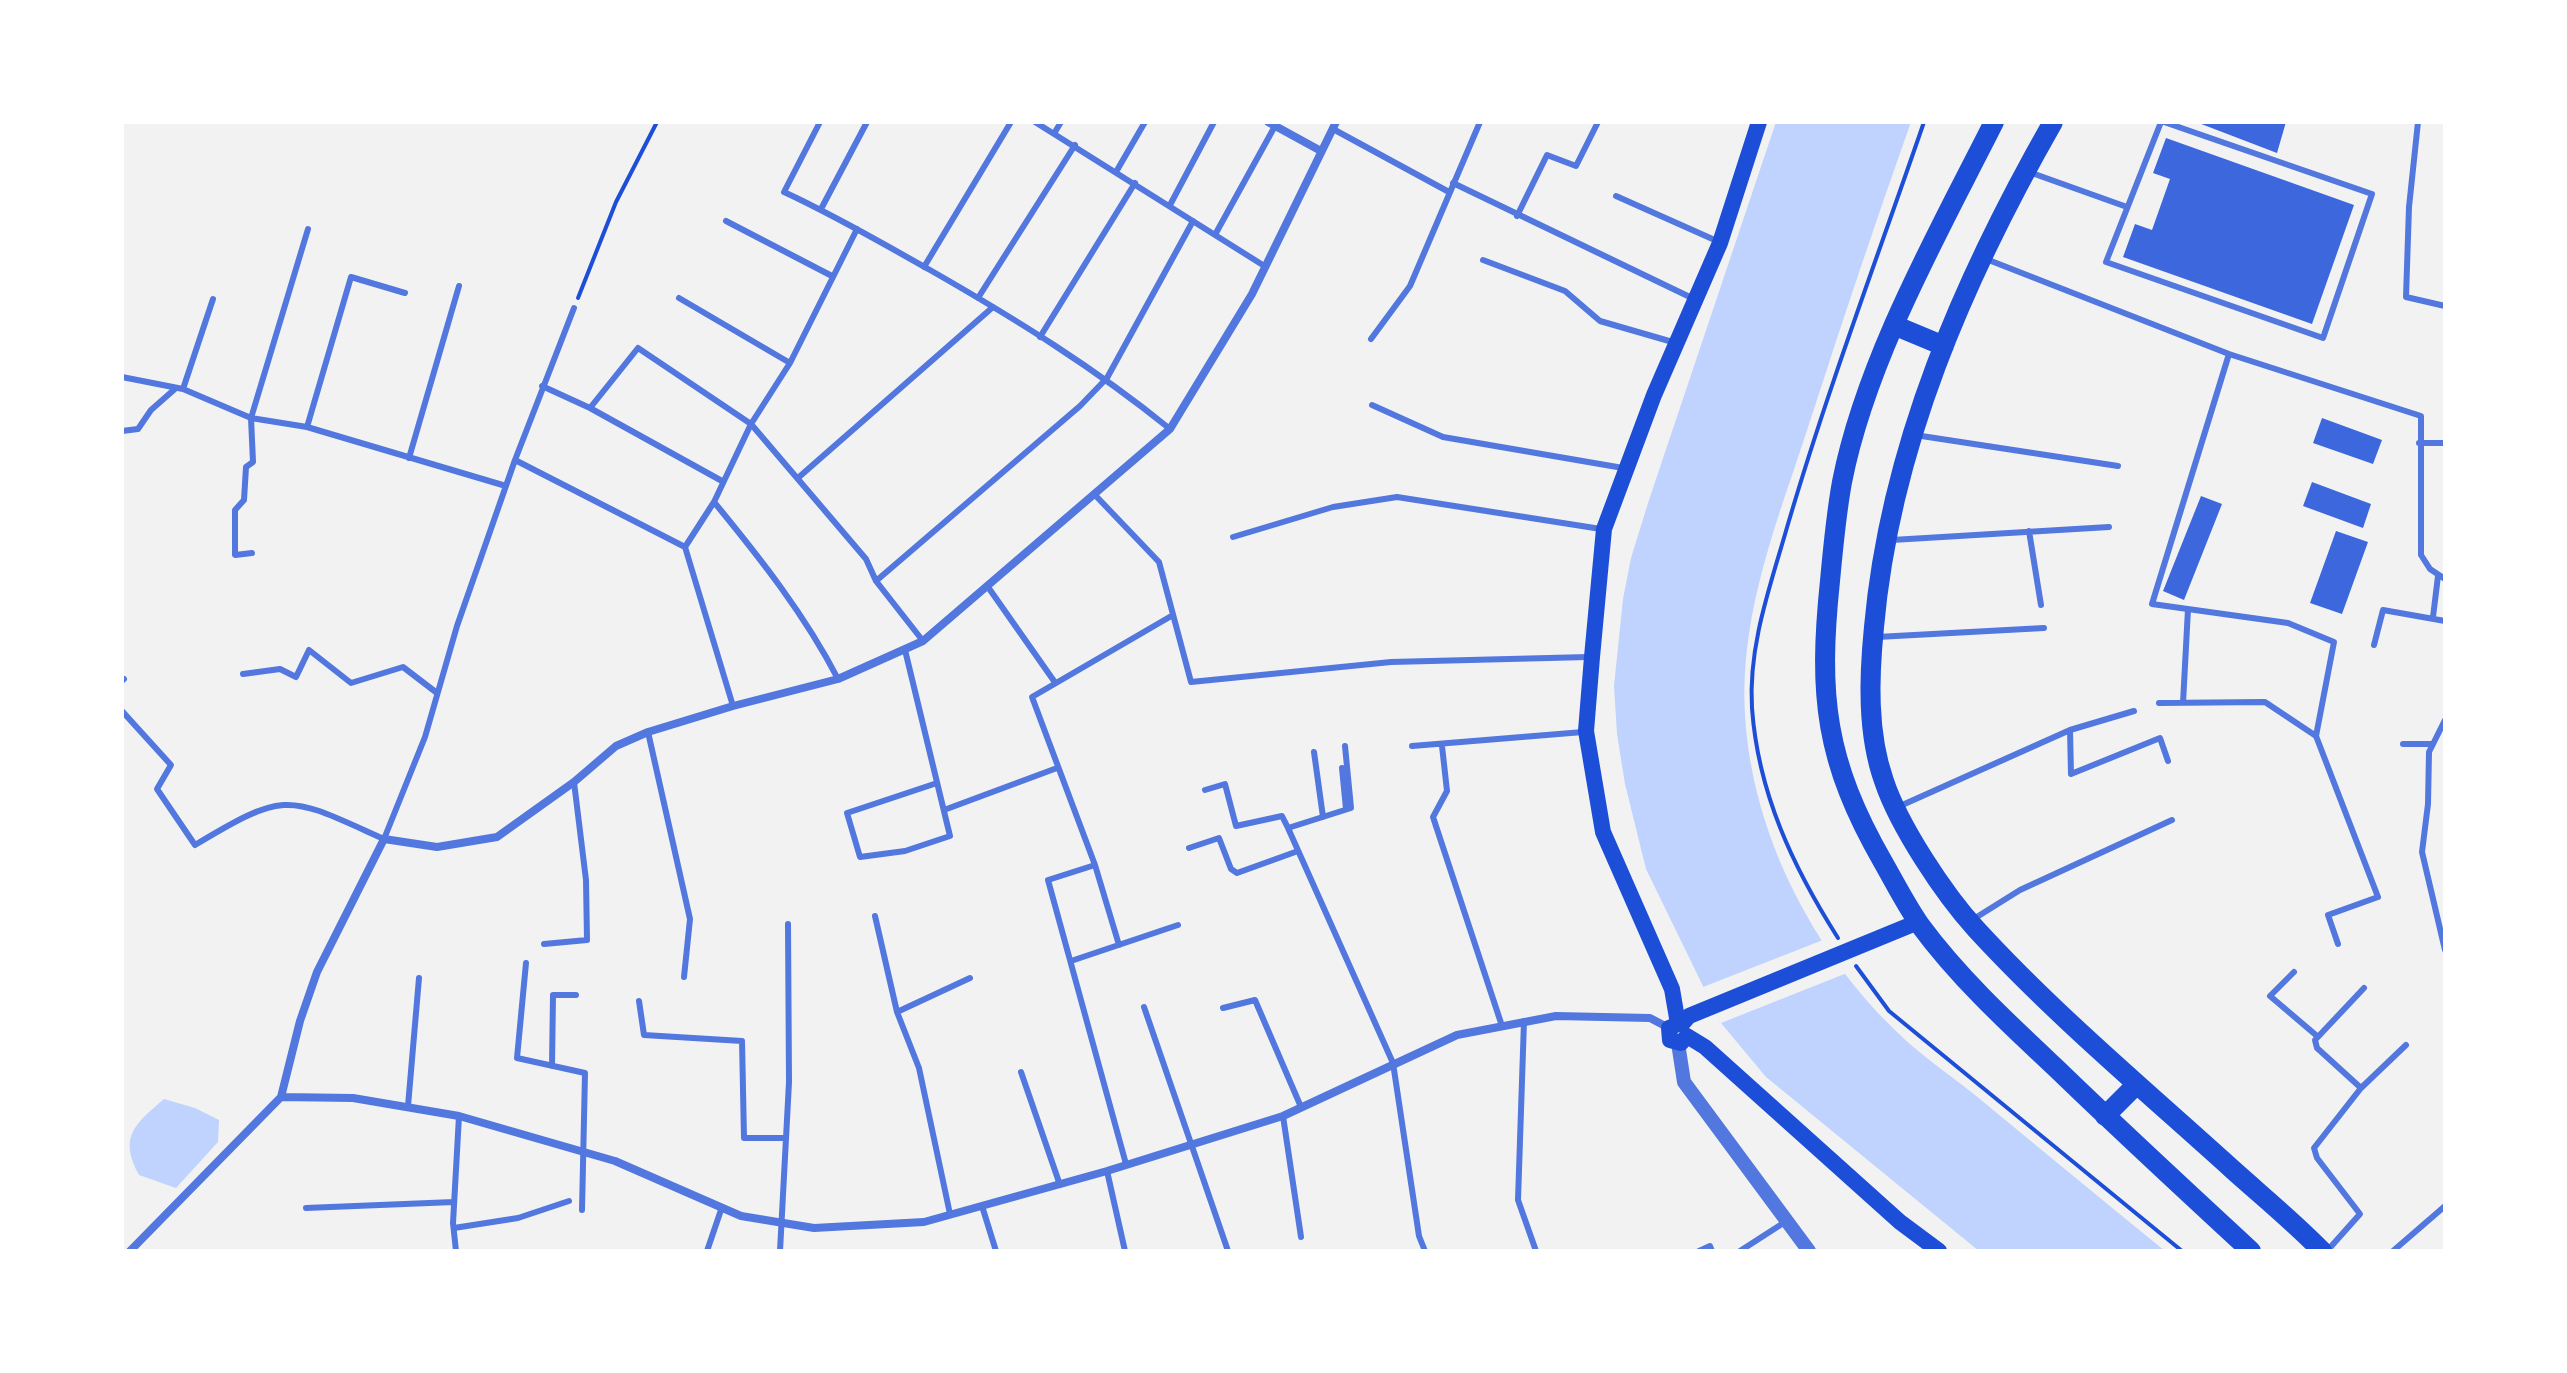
<!DOCTYPE html>
<html>
<head>
<meta charset="utf-8">
<style>
	body { margin:0 }
	#map { position:relative; width:2567px; height:1373px; overflow:hidden; background:#f2f2f2; font-family:"Alegreya Sans",sans-serif }
	canvas { display:block }
	.frame { position:absolute; inset:0; border:124px solid #fff; pointer-events:none }
</style>
</head>
<body>
<div id="map">
<canvas width="2567" height="1373"></canvas>
<div class="frame"></div>
</div>
<script>
const g = document.querySelector('canvas').getContext('2d');
g.lineJoin = 'round';
function paint(path, color) { g.fillStyle = color; g.fill(path, 'evenodd'); }
function strokePath(path, color, width, dash) { g.strokeStyle = color; g.lineWidth = width; g.lineCap = dash ? 'butt' : 'round'; g.setLineDash(dash || []); g.stroke(path); }
const water = new Path2D(`
	M1776 122H1911C1876 220 1843 319 1811 418 1787 493 1756 570 1747 649 1730 788 1797 936 1897 1032 1920 1055 1949 1074 1975 1095 2038 1147 2101 1199 2165 1251H1979L1766 1077 1721 1023 1646 869 1625 784 1617 734 1614 686 1623 599 1631 558 1649 500Z
	M164 1099 195 1108 219 1120 218 1142 176 1188 139 1175C118 1137 135 1124 164 1099Z`);
const pier = new Path2D(`
	M1823 940 1847 973 1721 1023 1703 987Z`);
const building = new Path2D(`
	M2196 122H2286L2277 153Z
	M2166 138 2354 205 2312 324 2123 257 2135 224 2152 230 2170 179 2153 173Z
	M2322 418 2382 440 2373 464 2313 443Z
	M2312 482 2371 504 2363 528 2303 506Z
	M2201 496 2222 504 2184 600 2163 591Z
	M2336 531 2368 542 2342 614 2310 603Z`);
const path = new Path2D(`
	M578 298 616 202 657 122
	M1838 938C1793 867 1758 793 1752 708 1748 645 1771 584 1788 524 1828 388 1878 256 1924 122
	M1856 966 1889 1011 2182 1251`);
const service = new Path2D(`
	M820 122 784 192C834 215 882 243 930 270 1014 318 1095 368 1170 429
	M1035 122 1266 267
	M2161 122 2106 262 2323 338 2372 194 2164 122
	M2418 122 2409 207 2406 297 2445 306
	M1333 129 1449 192
	M1055 132 1061 122
	M1116 172 1145 122
	M2029 172 2127 207
	M1453 183 1694 299
	M1616 196 1717 241
	M1170 205 1214 122
	M821 209 867 122
	M1517 216 1547 155 1576 166 1598 122
	M726 221 832 276
	M1216 233 1275 126
	M1986 259 2229 354 2152 604 2288 623 2334 642 2316 736
	M1483 260 1565 291 1600 321 1676 343
	M924 267 1011 122
	M679 298 790 363
	M978 298 1075 145
	M1040 337 1135 183
	M1371 339 1410 286 1480 122
	M2229 354 2421 416V555L2430 569 2445 579
	M122 377 183 389 251 418 307 427 506 486
	M542 386 590 408
	M183 389 213 299
	M1372 405 1443 437 1623 468
	M307 427 351 277 405 293
	M122 431 138 429 151 410 176 388
	M1915 435 2118 466
	M2419 443H2445
	M409 458 459 286
	M515 460 685 547 733 706
	M799 477 993 307
	M722 481 590 408 638 348 751 424 866 559 876 581 923 641
	M1095 495 1159 562 1191 682 1391 662 1588 657
	M714 502C760 558 805 615 838 679
	M2029 531 2041 605
	M1233 537 1333 507 1397 497 1601 529
	M1892 540 2109 527
	M685 547 714 502 751 424 790 363 857 229
	M252 553 235 555V510L244 500 246 467 253 462 251 418 308 229
	M876 581 1080 406 1107 378 1193 221
	M988 587 1054 681
	M2433 617 2438 576
	M1877 637 2044 628
	M2374 645 2383 610 2445 621
	M905 650C920 712 935 774 950 836L905 851 860 857 847 813 937 783
	M243 674 280 669 296 677 309 650 351 683 403 667 437 693
	M122 681 124 679
	M2159 703 2265 702 2316 736 2378 897 2328 915 2338 944
	M2183 703 2188 609
	M122 711 171 765 157 789 195 845C288 789 288 796 384 839L425 737 457 626 515 460 574 308
	M2445 720 2429 752 2428 804 2422 852 2445 950
	M2070 730 2071 774 2160 738 2168 761
	M648 732 690 919 684 977
	M2403 744H2431
	M1412 746 1583 732
	M1442 746 1447 791 1433 817 1502 1026
	M1314 752 1323 817
	M1342 768 1346 809
	M1205 790 1225 784 1236 826 1282 816 1288 828 1393 1063 1419 1236 1425 1251
	M1900 806 2070 730 2134 711
	M944 810 1057 768
	M1288 828 1351 808 1345 746
	M1189 848 1219 838 1231 869 1237 873 1298 851
	M1095 865 1048 880 1126 1164
	M875 916 897 1012 919 1068 950 1214
	M1972 920 2020 890 2172 820
	M544 944 587 940 586 880 574 782
	M1119 945 1095 865 1032 697 1173 615
	M1071 961 1178 925
	M526 963 517 1058 585 1073 582 1210
	M2294 972 2270 996 2317 1036
	M639 1001 644 1035 742 1041 744 1138H786
	M1144 1007 1228 1251
	M1223 1008 1255 1000 1301 1107
	M897 1012 970 978
	M1524 1021 1518 1200 1536 1251
	M552 1066 553 995H576
	M1021 1072 1060 1185
	M2361 1088 2317 1048 2315 1040 2364 988
	M408 1106 419 978
	M1283 1116 1301 1237
	M1107 1171 1125 1251
	M982 1206 996 1251
	M306 1208 454 1202
	M454 1228 518 1218 569 1201
	M456 1251 453 1223 459 1116
	M707 1251 722 1207
	M780 1251 789 1082 788 924
	M1699 1251 1710 1246 1712 1251
	M1740 1251 1785 1222
	M2327 1251 2360 1214 2317 1158 2314 1148 2361 1088 2406 1045
	M2393 1251 2445 1206`);
const minor = new Path2D(`
	M1268 122 1321 151
	M281 1097 300 1021 317 972 384 839 437 847 497 837 574 782 616 746 648 732 733 706 838 679 923 641 1170 429 1252 294 1336 122
	M130 1251 281 1097 353 1098 459 1116 615 1161 741 1216 814 1228 924 1222 1107 1171 1283 1116 1457 1035 1556 1016 1650 1018 1669 1028`);
const tertiary = new Path2D(`
	M1678 1043 1684 1082 1809 1251`);
const secondary = new Path2D(`
	M1678 1024 1672 989 1603 832 1586 731 1592 657 1604 529 1654 395 1720 243 1759 122
	M1678 1024 1669 1028 1670 1040 1681 1043 1687 1036
	M1682 1024 1689 1016 1918 922
	M1687 1036 1705 1047 1900 1222 1939 1251`);
const primary = new Path2D(`
	M1994 122C1938 233 1866 360 1842 482 1836 515 1833 548 1830 581 1818 696 1825 761 1883 862 1895 883 1906 905 1920 925 1959 978 2009 1024 2057 1069 2121 1131 2186 1191 2251 1251
	M2053 122C1964 278 1890 447 1874 627 1869 677 1867 733 1884 781 1899 826 1944 894 1976 929 2055 1015 2146 1091 2232 1169 2262 1196 2294 1222 2322 1251
	M1896 326 1944 346
	M2105 1116 2137 1084`);
paint(water, '#bfd3fe');
paint(pier, '#f2f2f2');
paint(building, '#3d67dc');
strokePath(path, '#1d4ed8', 4);
strokePath(service, '#5277de', 6);
strokePath(minor, '#5277de', 8);
strokePath(tertiary, '#5277de', 14);
strokePath(secondary, '#1d4ed8', 16);
strokePath(primary, '#1d4ed8', 20);
</script>
</body>
</html>
